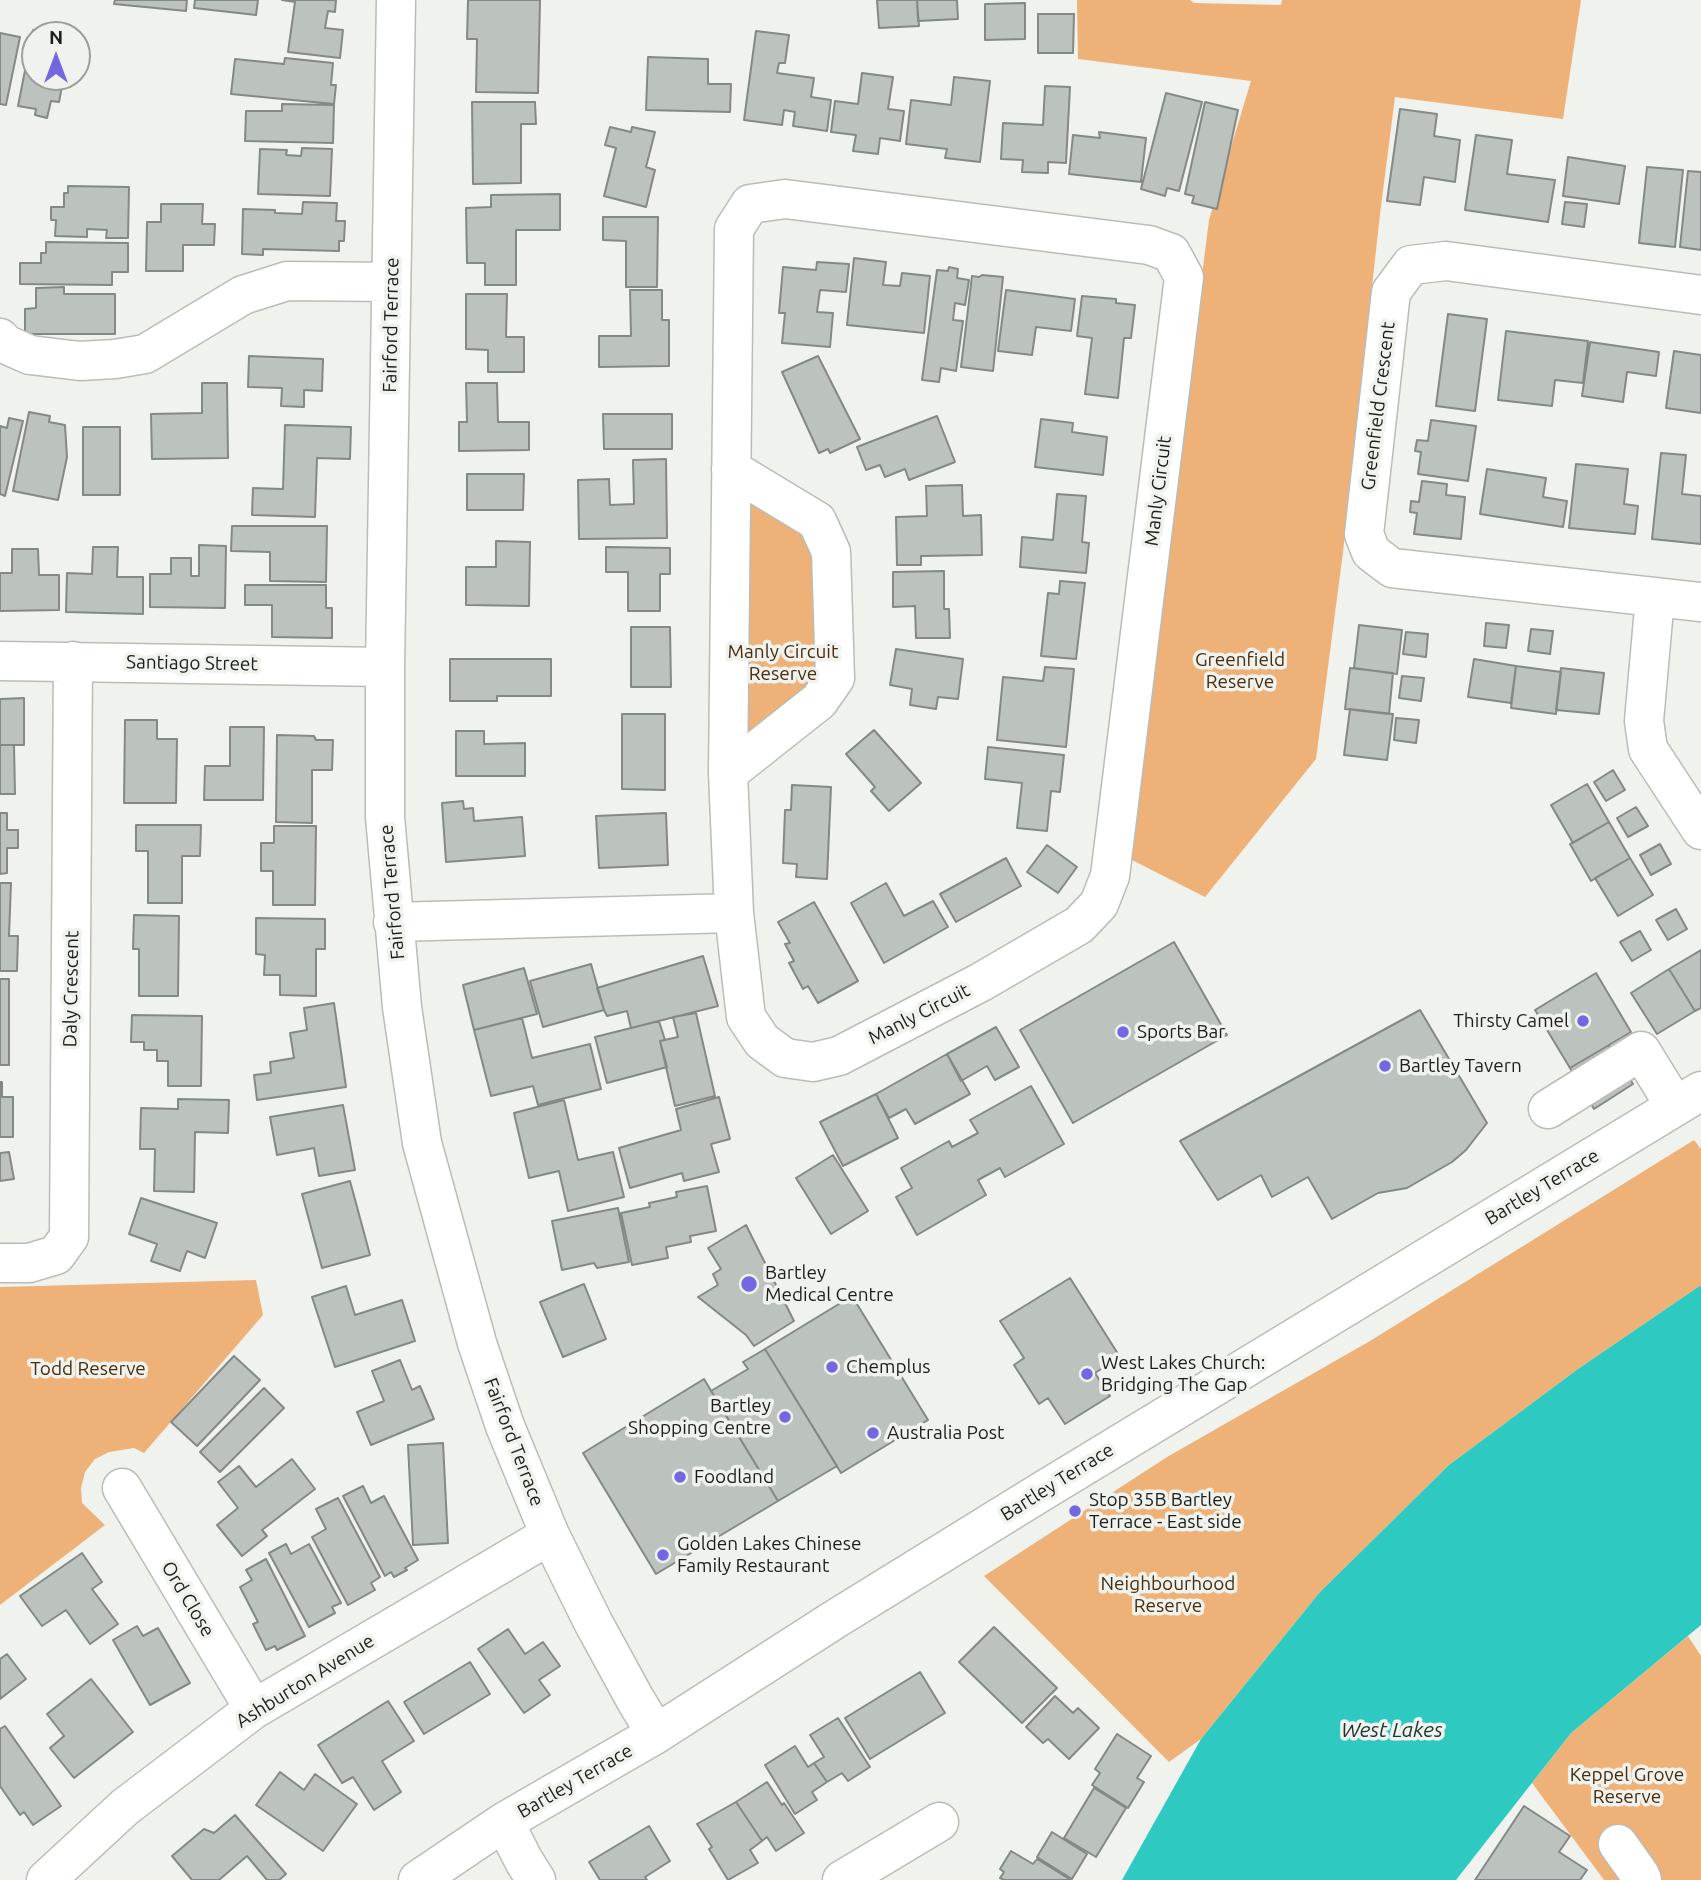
<!DOCTYPE html>
<html>
<head>
<meta charset="utf-8">
<style>
	body { margin:0 }
	#map { position:relative; width:1701px; height:1880px; overflow:hidden; background:#f0f3ed; font-family:Ubuntu,sans-serif }
	canvas { display:block }
	.north { position:absolute; left:21px; top:21px; width:70px; height:70px; box-sizing:border-box; background:#f0f3ed; border:2px solid #9c9e99; border-radius:50%; rotate:0deg; font-size:19px; font-weight:700; line-height:28px; text-align:center; color:#1d1e1c }
	.north::after { content:''; display:block; margin:auto; width:24px; height:32px; background:#7467e2; clip-path:polygon(50% 0,100% 100%,50% 72%,0 100%) }
</style>
</head>
<body>
<div id="map">
<canvas width="1701" height="1880"></canvas>
<div class="north">N</div>
</div>
<script>
const g = document.querySelector('canvas').getContext('2d');
g.lineJoin = 'round';
function paint(path, color) { g.fillStyle = color; g.fill(path, 'evenodd'); }
function strokePath(path, color, width, dash) { g.strokeStyle = color; g.lineWidth = width; g.lineCap = dash ? 'butt' : 'round'; g.setLineDash(dash || []); g.stroke(path); }
function write(font, color, halo, rows, align = 'center') {
  g.font = font + ' Ubuntu,sans-serif'; g.lineWidth = 7; g.setLineDash([]); g.textBaseline = 'middle'; g.strokeStyle = halo; g.fillStyle = color; for (const [text, x, y, turn = 0] of rows) {
    g.save(); g.translate(x, y); g.rotate((+turn || 0) * Math.PI / 180); g.textAlign = isNaN(turn) ? turn : align; if (halo) g.strokeText(text, 0, 0); g.fillText(text, 0, 0); g.restore();
  }
}
const green = new Path2D(`
	M1077 0H1190L1194 3 1281 5 1282 0H1581L1563 119 1395 97 1380 214 1343 552 1316 759 1205 897 1128 858 1209 220 1251 81 1078 59Z
	M731 469 817 521 835 678 728 773Z
	M1694 1140 1701 1149V1285L1578 1369 1449 1465 1320 1592 1201 1739 1169 1762 984 1576 1167 1457 1370 1341Z
	M256 1280 263 1315 144 1453 134 1448 109 1452 95 1459 85 1472 81 1488 82 1503 105 1525 0 1605V1287Z
	M1688 1636 1701 1656V1880H1604L1532 1783 1571 1733Z`);
const water = new Path2D(`
	M1701 1285V1625L1571 1733 1456 1880H1122L1201 1739 1320 1592 1449 1465 1578 1369Z`);
const building = new Path2D(`
	M115 0H187L186 11 114 4Z
	M195 0H258L256 15 194 8Z
	M282 0H336L335 12 328 11 325 28 343 30 340 58 288 52 295 2Z
	M468 0H540L538 93 476 92 477 39H467Z
	M877 0H917L919 26 879 28Z
	M917 0H957L958 19 918 21Z
	M1025 3V39L985 40V4Z
	M1038 14H1074L1073 53H1038Z
	M33 30 58 35H35V77H67L65 86H62L59 102 51 101 47 118 35 115 36 109 18 106Z
	M756 31 789 35 785 63H779L777 73 814 78 811 97 831 100 827 131 793 126 795 112 784 110 782 125 744 120Z
	M0 33 20 37 6 105 0 104Z
	M77 45 85 47 81 67 77 68Z
	M648 57 708 59V84H731L730 112 646 110Z
	M285 58 333 63 331 85H336L334 104 231 94 235 59 284 64Z
	M862 73 893 77 888 109 904 111 900 141 880 138 878 154 853 151 856 135 831 132 835 101 858 104Z
	M954 77 990 81 980 162 945 158 947 149 906 144 911 100 951 105Z
	M1045 86 1070 87 1066 163 1048 162V173L1022 172 1023 160 1001 159 1003 123 1043 125Z
	M1166 93 1202 102 1179 191 1167 188 1165 196 1141 189Z
	M472 102H535L536 124H521V183L473 184Z
	M1205 102 1238 110 1217 209 1192 203 1194 196 1185 194Z
	M282 104 334 105 333 143 245 141 246 111H282Z
	M1400 109 1437 114 1434 136 1460 140 1455 182 1424 177 1420 205 1387 201Z
	M610 127 631 132 632 127 655 132 646 167 655 170 646 207 604 196 616 148 605 145Z
	M1099 132 1146 138 1141 182 1069 174 1073 135 1100 138Z
	M1476 135 1512 140 1507 174 1555 180 1548 222 1465 210Z
	M302 148 332 149 330 196 258 194 260 149 287 150 286 155 301 156Z
	M1568 157 1625 166 1619 204 1563 196Z
	M1647 167 1683 170 1675 247 1639 243Z
	M1688 171 1701 172V250L1680 247Z
	M68 186 129 187 128 238H106L107 230 87 229V237L55 236 56 220H51V207H64V193H68Z
	M560 194V230H516V285H485V263H467L466 208 491 207V195Z
	M303 202 337 203 336 221H345L344 241H339V251L263 249V255L242 254 243 209 275 210V213L302 214Z
	M1565 202 1587 204 1584 227 1562 224Z
	M161 204H203L202 224H215L214 245H183V271H146L147 222H161Z
	M603 217H658L657 287H626V241L603 240Z
	M46 242 128 243V272H112V285L20 284V263H41V253H46Z
	M854 258 886 262 883 285 900 286 902 273 930 276 924 333 847 325Z
	M817 262 849 264 846 292 820 290 817 312 833 313 830 347 782 343 785 313H779L783 267 816 270Z
	M949 267 958 269 957 278 969 280 965 305 955 303 953 320 963 321 956 371 941 368 939 382 922 380 937 270 948 271Z
	M982 275 1003 277 993 371 961 367 972 276 979 277Z
	M64 287V294H115V334H25V309L36 308V288Z
	M630 290H662V320H669V366L599 367V336H631Z
	M1006 290 1075 299 1071 331 1036 327 1032 355 998 351Z
	M466 294H507L506 337H524V372H488V350L466 349Z
	M1082 296 1116 299V303L1135 305 1131 338H1124L1118 398 1085 394 1092 338 1077 336Z
	M1448 314 1487 319 1475 411 1436 406Z
	M1506 331 1588 341 1583 383 1555 380 1552 406 1498 400Z
	M1590 342 1659 352 1656 376 1627 372 1623 402 1582 396Z
	M1674 351 1701 355V413L1666 408Z
	M249 356 323 359 322 391 304 390V407L281 406 282 388 248 387Z
	M818 356 860 439 830 453 828 449 819 453 782 372Z
	M202 383H227L228 458 152 459 151 414 202 413Z
	M466 383H497L498 422H529V450L459 451V422H467Z
	M29 412 50 416 49 422 65 425 67 457 58 500 13 491Z
	M603 414H672V449H604Z
	M937 416 955 462 909 480 905 469 885 477 880 465 866 470 857 447Z
	M9 418 23 421 5 496 0 494V426L7 428Z
	M1041 419 1073 423 1072 432 1107 437 1103 475 1035 467Z
	M1431 420 1476 426 1468 481 1418 474 1421 452 1415 451 1417 440 1428 441Z
	M285 425 351 427 350 459 317 458 315 517 252 515 253 488 283 489Z
	M83 427H120V495H83Z
	M1661 453 1686 455 1682 494 1701 496V544L1652 539Z
	M666 459 667 538 579 539 578 480 609 479 610 505 634 504 633 460Z
	M1576 464 1628 469 1624 504 1638 506 1635 534 1569 528Z
	M1487 469 1546 478 1543 497 1567 501 1563 527 1480 514Z
	M467 474H524L523 510H467Z
	M1422 481 1447 484 1446 495 1465 497 1461 539 1414 534 1417 513 1410 512 1411 501 1419 502Z
	M962 485 963 516 981 515 982 555 921 556V565H897L896 517 927 516 926 486Z
	M1057 494 1086 496 1082 542 1089 543 1086 573 1020 567 1022 537 1053 540Z
	M232 526H327L326 582 270 581V552L231 551Z
	M496 541 530 542 529 606 466 605V567H496Z
	M199 545 226 546 225 608 150 607V574H171V558H191V576H199Z
	M93 547H118L117 577H143V614L66 612 67 573 92 574Z
	M606 547 670 548V574H660V611H628V572H606Z
	M12 549H38L39 575H59V610L0 611V573H12Z
	M944 571V609H949L950 638H916L915 606 893 607V572Z
	M1060 581 1085 583 1076 659 1041 656 1048 593 1059 594Z
	M245 585H326V608H332V638L272 637V605H245Z
	M1486 623 1509 625 1506 648 1484 646Z
	M1359 625 1402 630 1397 674 1354 668Z
	M631 627H670L671 687H631Z
	M1531 629 1553 631 1550 654 1528 651Z
	M1406 632 1428 634 1426 657 1403 654Z
	M896 649 963 659 958 699 938 697 936 709 910 705 912 689 890 685Z
	M450 659H551V696H497V701H450Z
	M1474 659 1516 666 1511 703 1468 697Z
	M1516 666 1561 672 1556 714 1511 708Z
	M1045 667 1074 669 1066 747 997 740 1003 677 1043 681Z
	M1350 668 1393 673 1389 714 1345 709Z
	M1561 668 1604 673 1599 714 1556 710Z
	M1402 676 1424 678 1421 701 1399 698Z
	M24 698V745H0V699Z
	M1350 709 1393 714 1387 760 1344 755Z
	M622 714H665V790L622 789Z
	M1396 718 1419 720 1416 743 1394 740Z
	M125 720H157V739H177L176 803H124Z
	M230 727H264L263 800H204L205 766H230Z
	M874 730 921 783 889 811 871 791 875 787 846 754Z
	M456 731H484V744L525 743V776H456Z
	M277 735 314 736 316 740H333L332 770H312V823L276 822Z
	M0 745H14L15 794H0Z
	M988 747 1064 755 1060 792 1051 791 1047 831 1017 828 1022 783 985 779Z
	M1613 770 1625 790 1606 801 1594 782Z
	M1587 784 1609 822 1573 843 1551 805Z
	M792 785 831 787 827 879 796 877 797 864 783 863 785 810H791Z
	M463 801 464 809 473 808 474 821 522 817 525 856 446 862 442 803Z
	M1636 807 1648 826 1628 837 1617 818Z
	M0 813H7V830H18V848H7V873L0 874Z
	M666 813 668 865 599 868 596 816Z
	M1609 822 1630 858 1591 881 1570 844Z
	M136 825H201L200 856H182V903H148V851H136Z
	M274 826H316L315 905H273V871H261V843H274Z
	M1660 844 1671 864 1651 875 1640 855Z
	M1047 845 1077 867 1058 893 1027 872Z
	M1006 858 1021 886 956 922 940 894Z
	M1630 858 1653 895 1618 916 1595 878Z
	M0 883H11L9 936H18L17 971H0Z
	M886 883 904 916 933 901 948 927 884 963 851 903Z
	M814 902 858 981 818 1003 808 986 803 989 789 963 794 961 785 944 790 943 778 922Z
	M1676 909 1687 929 1668 940 1656 920Z
	M134 915 179 916 178 996H139V949H133Z
	M256 918 325 919V949H316V996L280 995V975H264L265 955 256 954Z
	M1640 931 1651 950 1632 961 1620 942Z
	M1174 942 1227 1035 1073 1123 1020 1030Z
	M1701 950V1008L1695 1011 1669 969Z
	M703 956 718 1006 631 1028 627 1011 607 1016 604 1010 597 988Z
	M591 964 604 1010 543 1027 530 981Z
	M524 968 537 1014 474 1030 463 985Z
	M1669 969 1695 1011 1657 1034 1631 993Z
	M1596 973 1631 1032 1570 1068 1535 1010Z
	M0 979H9V1065H0Z
	M334 1003 346 1087 257 1100 254 1075 271 1073 270 1062 294 1058 290 1033 307 1030 304 1008Z
	M1420 1010 1487 1123 1466 1150 1452 1162 1407 1188 1378 1193 1332 1219 1308 1177 1272 1197 1261 1175 1218 1200 1180 1141Z
	M696 1013 715 1096 675 1106 660 1041 678 1037 673 1017Z
	M132 1015 202 1016 201 1086H168V1061H157V1050H144V1042H131Z
	M522 1018 532 1058 590 1044 601 1089 538 1105 533 1086 491 1096 474 1030Z
	M659 1021 665 1040 660 1041 667 1067 607 1083 595 1037Z
	M996 1027 1019 1067 995 1080 987 1066 961 1081 947 1054Z
	M1609 1045 1633 1084 1594 1109 1570 1068Z
	M947 1054 970 1094 915 1124 906 1109 889 1118 876 1094Z
	M0 1082H2V1097H13V1137H0Z
	M1031 1086 1064 1144 1005 1177 1000 1168 978 1180 986 1195 917 1235 896 1197 912 1188 901 1168 949 1141 952 1147 978 1133 970 1120Z
	M876 1094 898 1138 843 1166 820 1122Z
	M719 1097 730 1139 711 1144 719 1172 684 1181 682 1173 630 1188 619 1148 681 1130 676 1109Z
	M178 1099 229 1100 228 1133 195 1132 194 1192 154 1191 155 1149H140L141 1108 178 1109Z
	M564 1100 578 1160 613 1152 624 1197 568 1211 559 1171 529 1178 514 1113Z
	M343 1105 355 1170 319 1176 314 1148 277 1155 270 1117Z
	M9 1152 14 1179 0 1181V1153Z
	M833 1155 868 1211 831 1234 796 1178Z
	M350 1181 370 1255 322 1268 302 1194Z
	M707 1186 716 1231 690 1236 691 1242 666 1247 668 1258 632 1265 621 1213 650 1207 649 1203 677 1197 676 1192Z
	M141 1198 217 1223 205 1258 187 1251 180 1271 151 1261 157 1244 129 1234Z
	M618 1208 629 1262 597 1268 594 1263 562 1270 552 1221Z
	M746 1225 794 1321 754 1346 746 1335 698 1297 718 1285 713 1274 721 1269 708 1248Z
	M1070 1278 1120 1357 1095 1373 1110 1396 1065 1424 1048 1398 1039 1404 1014 1365 1024 1358 1000 1321Z
	M584 1284 606 1339 563 1357 540 1302Z
	M346 1286 355 1315 402 1300 415 1341 335 1367 312 1297Z
	M852 1296 928 1420 841 1473 765 1349Z
	M765 1349 837 1466 778 1501 711 1391 748 1369 743 1362Z
	M234 1356 260 1380 197 1446 171 1422Z
	M400 1360 412 1390 420 1386 434 1419 371 1445 357 1412 384 1401 372 1371Z
	M704 1379 778 1501 656 1574 583 1453Z
	M264 1388 284 1408 220 1472 200 1452Z
	M443 1443 448 1543 413 1545 408 1445Z
	M292 1459 315 1489 262 1530 267 1536 242 1556 217 1525 238 1508 218 1482 239 1466 256 1487Z
	M363 1486 371 1503 384 1496 418 1560 405 1568 407 1570 394 1577 391 1572 385 1576 343 1496Z
	M338 1498 380 1577 371 1583 375 1590 348 1605 312 1537 326 1529 316 1509Z
	M286 1544 291 1554 309 1544 341 1603 332 1607 335 1613 309 1627 269 1553Z
	M82 1553 102 1582 92 1589 118 1624 90 1644 66 1610 42 1626 20 1596Z
	M266 1559 305 1636 277 1650 275 1646 266 1650 253 1624 258 1622 240 1587 252 1580 246 1570Z
	M137 1626 143 1636 158 1628 190 1683 150 1705 113 1640Z
	M994 1627 1057 1688 1022 1723 959 1662Z
	M508 1629 525 1654 543 1642 560 1666 539 1680 550 1695 524 1713 478 1649Z
	M7 1654 26 1679 0 1699V1659Z
	M470 1662 490 1694 424 1734 404 1702Z
	M920 1672 945 1713 870 1759 845 1718Z
	M91 1679 133 1732 74 1778 50 1748 64 1736 47 1714Z
	M1055 1696 1073 1713 1078 1708 1099 1728 1069 1759 1048 1739 1043 1743 1026 1727Z
	M388 1701 414 1741 382 1761 401 1792 374 1810 353 1777 342 1783 318 1745Z
	M838 1718 870 1767 848 1781 842 1773 827 1782 814 1763 824 1757 810 1735Z
	M5 1726 61 1806 33 1825 24 1812 20 1815 0 1786V1729Z
	M1117 1734 1151 1756 1137 1778 1144 1782 1128 1808 1092 1785 1100 1773 1095 1769Z
	M795 1746 808 1767 814 1763 827 1782 812 1792 817 1800 795 1814 765 1765Z
	M280 1772 304 1790 315 1774 357 1804 323 1851 256 1805Z
	M767 1782 782 1805 784 1803 804 1833 776 1851 767 1837 762 1841 736 1802Z
	M1094 1788 1126 1808 1096 1857 1064 1838Z
	M736 1802 762 1841 750 1850 758 1863 728 1880 709 1849 712 1847 697 1824Z
	M1524 1806 1570 1836 1559 1852 1587 1870 1580 1880H1475Z
	M235 1815 286 1874 279 1880H267L247 1856 219 1880H192L172 1856 204 1829 214 1833Z
	M649 1826 670 1861 645 1877 647 1880H600L589 1862Z
	M1052 1832 1087 1854 1072 1879 1037 1857Z
	M1011 1851 1033 1864 1037 1859 1071 1880H1004L1000 1878 1004 1872 1000 1869Z`);
const minor = new Path2D(`
	M396 0 385 667V817L402 1007 422 1143 477 1343 505 1426 550 1535 593 1622 635 1699 656 1734
	M785 199 1149 245 1171 253 1184 277 1110 876 1099 904 1079 925 981 982 839 1056 813 1062 785 1058 762 1041 746 1017 734 913 728 773 734 229 750 204Z
	M1701 295 1446 261 1411 265 1391 292 1364 534 1371 552 1392 568 1701 602
	M0 338 5 344 30 355 80 361 115 359 145 354 243 295 287 281 391 282
	M1655 597 1644 721 1648 749 1701 830
	M0 661 385 667
	M728 773 819 701 835 678 831 552 817 521 731 469
	M393 922 734 913
	M1548 1109 1641 1051 1675 1106
	M0 1263H29L56 1255 69 1237 73 661
	M122 1488 254 1709
	M504 1822 524 1861 536 1880
	M1618 1844 1640 1875 1642 1880
	M46 1880 125 1807 254 1709 550 1535
	M418 1880 504 1822 656 1734 837 1618 1041 1492 1701 1091
	M842 1880 939 1822`);
const markers = [
	[1583,1021,7,"#7467e2"],
	[1123,1032,7,"#7467e2"],
	[1385,1066,7,"#7467e2"],
	[749,1284,9,"#7467e2"],
	[832,1367,7,"#7467e2"],
	[1087,1374,7,"#7467e2"],
	[785,1417,7,"#7467e2"],
	[873,1433,7,"#7467e2"],
	[680,1477,7,"#7467e2"],
	[1075,1511,7,"#7467e2"],
	[663,1555,7,"#7467e2"]
];
const streetNames = [
	["Fairford Terrace",391,325,-89],
	["Greenfield Crescent",1378,406,-83],
	["Manly Circuit",1158,491,-83],
	["Santiago Street",192,663,1],
	["Fairford Terrace",392,892,-95],
	["Daly Crescent",71,989,-89],
	["Manly Circuit",919,1014,-27],
	["Bartley Terrace",1542,1187,-31],
	["Fairford Terrace",514,1442,69],
	["Bartley Terrace",1057,1482,-32],
	["Ord Close",188,1599,59],
	["Ashburton Avenue",305,1681,-32],
	["Bartley Terrace",575,1781,-30]
];
const parkNames = [
	["Manly Circuit",783,652],
	["Reserve",783,674],
	["Greenfield",1240,660],
	["Reserve",1240,682],
	["Todd Reserve",88,1369],
	["Neighbourhood",1168,1584],
	["Reserve",1168,1606],
	["Keppel Grove",1627,1775],
	["Reserve",1627,1797]
];
const poiNames = [
	["Thirsty Camel",1569,1021,"right"],
	["Sports Bar",1137,1032],
	["Bartley Tavern",1399,1066],
	["Bartley",765,1273],
	["Medical Centre",765,1295],
	["West Lakes Church:",1101,1363],
	["Bridging The Gap",1101,1385],
	["Chemplus",846,1367],
	["Bartley",771,1406,"right"],
	["Shopping Centre",771,1428,"right"],
	["Australia Post",887,1433],
	["Foodland",694,1477],
	["Stop 35B Bartley",1089,1500],
	["Terrace - East side",1089,1522],
	["Golden Lakes Chinese",677,1544],
	["Family Restaurant",677,1566]
];
const waterNames = [
	["West Lakes",1392,1730]
];
paint(green, '#eeb178');
paint(water, '#2ec9c1');
paint(building, '#bcc2be');
strokePath(building, '#848986', 2);
strokePath(minor, '#babdb7', 41);
strokePath(minor, '#fff', 38);
for (const [x, y, r, color] of markers) { const dot = new Path2D(); dot.arc(x, y, r, 0, 2 * Math.PI); g.fillStyle = color; g.fill(dot); strokePath(dot, '#f0f3ed', 2.5); }
write('19px', '#1d1e1c', '#f0f3ed', streetNames);
write('19px', '#4a2c0e', '#f0f3ed', parkNames);
write('19px', '#1d1e1c', '#f0f3ed', poiNames, 'left');
write('italic 21px', '#1c3432', '#f0f3ed', waterNames);
</script>
</body>
</html>
